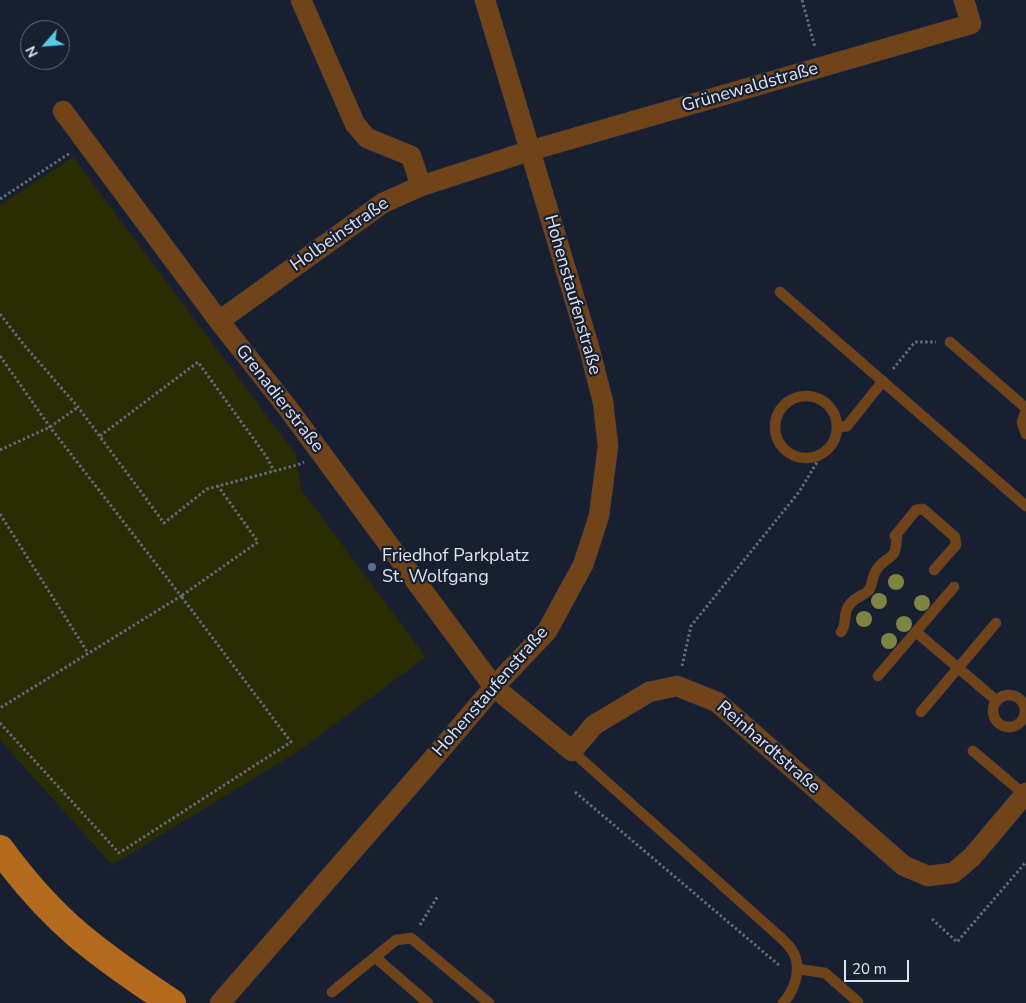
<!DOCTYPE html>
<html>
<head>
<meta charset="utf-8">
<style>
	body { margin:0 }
	#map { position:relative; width:1026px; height:1003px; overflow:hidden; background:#181f30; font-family:"Nunito Sans",sans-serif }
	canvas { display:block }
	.north { position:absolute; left:20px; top:20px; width:50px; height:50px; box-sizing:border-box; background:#181f30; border:1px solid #676d7c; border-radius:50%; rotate:243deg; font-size:14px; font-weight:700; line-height:20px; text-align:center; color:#dde3ef }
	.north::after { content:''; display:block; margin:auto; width:18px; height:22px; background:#57c9e2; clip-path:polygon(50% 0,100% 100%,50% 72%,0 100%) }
	.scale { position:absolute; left:844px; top:960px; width:65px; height:22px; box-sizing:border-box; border:2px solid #dde3ef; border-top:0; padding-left:6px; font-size:15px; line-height:18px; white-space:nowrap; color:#dde3ef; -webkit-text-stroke:4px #181f30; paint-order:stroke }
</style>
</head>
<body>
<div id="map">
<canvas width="1026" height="1003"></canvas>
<div class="north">N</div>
<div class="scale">20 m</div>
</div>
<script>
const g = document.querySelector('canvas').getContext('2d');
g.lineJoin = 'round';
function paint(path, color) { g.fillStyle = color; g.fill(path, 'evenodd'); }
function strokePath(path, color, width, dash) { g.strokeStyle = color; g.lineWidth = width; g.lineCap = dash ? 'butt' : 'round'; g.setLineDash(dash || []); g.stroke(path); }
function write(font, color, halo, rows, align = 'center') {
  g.font = font + ' "Nunito Sans",sans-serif'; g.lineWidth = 4.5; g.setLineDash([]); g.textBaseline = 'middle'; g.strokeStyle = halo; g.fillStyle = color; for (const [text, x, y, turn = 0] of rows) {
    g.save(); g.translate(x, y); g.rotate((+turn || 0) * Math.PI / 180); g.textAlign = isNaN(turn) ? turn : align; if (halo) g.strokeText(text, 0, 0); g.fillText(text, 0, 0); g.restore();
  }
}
const green = new Path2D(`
	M73 157 296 455 301 489 426 657 299 751 112 865 0 740V205Z`);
const path = new Path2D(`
	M802 0 815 47
	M0 199 70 153
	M0 314 24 345 78 407 164 523 207 489 297 465 304 462
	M0 356 50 427 181 596 0 708
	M893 369 915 342H936
	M100 436 198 362 266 456 274 471
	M0 450 50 427 78 407
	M0 514 88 653
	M682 666 691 626 799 492 822 454
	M0 723 119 853 291 742 181 596 258 542 218 486
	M575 792 780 966
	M932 919 957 942 1026 862
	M420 925 438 896`);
const lane = new Path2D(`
	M780 292 1026 506
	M950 342 1026 408
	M775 427a31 31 0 1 1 62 0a31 31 0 1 1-62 0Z
	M1026 410 1022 422 1026 434
	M837 428 847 426 883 381
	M895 536 916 510 923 509 955 537 956 545 934 570
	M841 632C842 630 844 628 844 625 846 619 844 613 848 607 854 596 863 597 869 590 873 584 872 575 877 569 881 562 890 559 894 553 896 549 896 543 897 538
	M916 632 997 701
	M878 676 954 587
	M993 711a16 16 0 1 1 32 0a16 16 0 1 1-32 0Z
	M921 712 996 623
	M572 751 780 937C784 941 790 946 793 952 802 968 795 990 783 1003
	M973 751 1025 795
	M375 957 428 1003
	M798 969 825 973 858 1002
	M332 992 396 940 411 938 489 1003`);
const street = new Path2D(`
	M301 0 355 124 367 138 411 156 421 186
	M63 111 219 321 287 407 494 687 572 751 594 725 649 692 677 686 717 702 904 866 928 876 953 873 972 857 1026 793
	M219 321 383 203 421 186 529 151 971 24 964 0
	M220 1003 431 761 494 687 547 631 583 565 599 516 608 446 603 402 589 347 485 0`);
const primary = new Path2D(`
	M0 849C21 878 50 911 78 935 108 960 140 982 172 1003`);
const trees = [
	[896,582],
	[879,601],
	[922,603],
	[864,619],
	[904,624],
	[889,641]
];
const markers = [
	[372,567,5,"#5c6f8a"]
];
const streetNames = [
	["Grünewaldstraße",750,88,-16],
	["Holbeinstraße",340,235,-35],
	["Hohenstaufenstraße",572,295,74],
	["Grenadierstraße",279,399,52],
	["Hohenstaufenstraße",491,692,-49],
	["Reinhardtstraße",768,748,41]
];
const poiNames = [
	["Friedhof Parkplatz",382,557],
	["St. Wolfgang",382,578]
];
paint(green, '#2a2c04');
strokePath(lane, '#343a4b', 11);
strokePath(street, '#343a4b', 21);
strokePath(primary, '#343a4b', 29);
strokePath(path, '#616877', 3, [2.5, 2.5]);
strokePath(lane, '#704418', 10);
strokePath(street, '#704418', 20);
strokePath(primary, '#b46b1d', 28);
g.fillStyle = '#7e8441';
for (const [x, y] of trees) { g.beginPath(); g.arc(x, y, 8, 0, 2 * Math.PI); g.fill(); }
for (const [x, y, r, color] of markers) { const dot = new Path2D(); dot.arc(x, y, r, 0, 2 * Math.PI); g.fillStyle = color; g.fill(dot); strokePath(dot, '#181f30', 2); }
write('18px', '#dde3ef', '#181f30', streetNames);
write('18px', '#dde3ef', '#181f30', poiNames, 'left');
</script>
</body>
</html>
